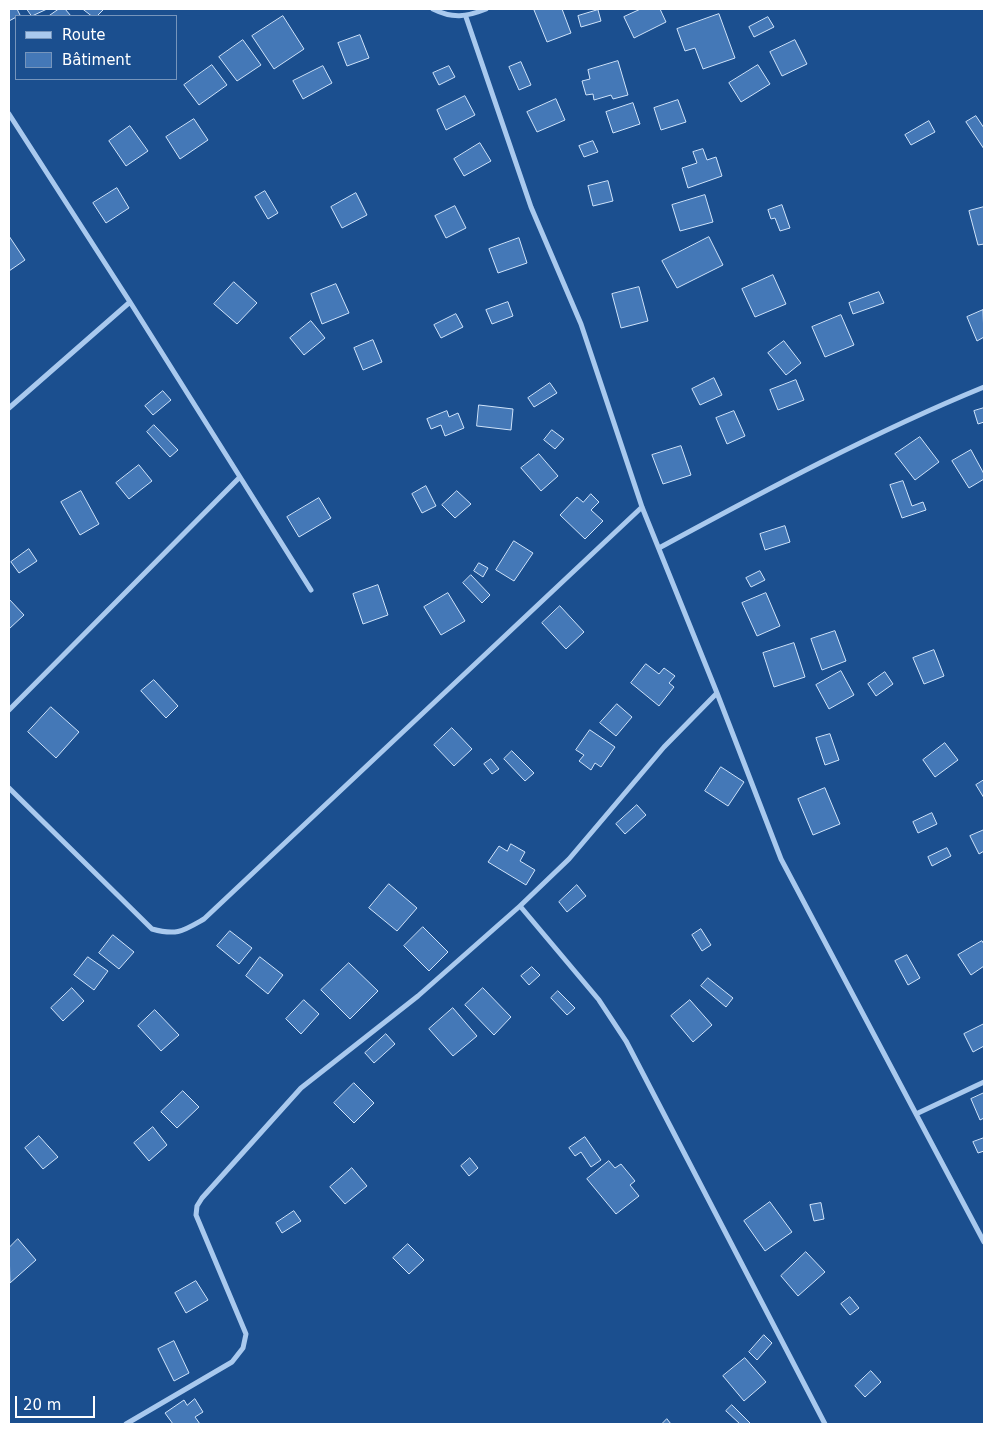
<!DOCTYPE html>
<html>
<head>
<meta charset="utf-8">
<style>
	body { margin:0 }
	#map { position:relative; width:993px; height:1433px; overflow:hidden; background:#1b4f8f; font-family:"DejaVu Sans",sans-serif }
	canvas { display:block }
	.frame { position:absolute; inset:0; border:10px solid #fff; pointer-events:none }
	.legend { position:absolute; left:15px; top:15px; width:162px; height:65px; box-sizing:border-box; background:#1b4f8f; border:1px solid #7695bc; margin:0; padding:6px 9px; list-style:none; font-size:15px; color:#fff }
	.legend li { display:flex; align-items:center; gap:10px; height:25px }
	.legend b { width:25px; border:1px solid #7695bc }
	.scale { position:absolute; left:15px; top:1396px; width:80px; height:22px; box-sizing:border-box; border:2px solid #fff; border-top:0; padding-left:6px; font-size:15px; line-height:18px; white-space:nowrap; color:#fff; -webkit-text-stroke:4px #1b4f8f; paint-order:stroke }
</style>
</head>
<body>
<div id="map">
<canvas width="993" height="1433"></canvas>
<div class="frame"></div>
<ul class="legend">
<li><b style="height:6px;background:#a9c9ee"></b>Route</li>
<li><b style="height:14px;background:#4478b7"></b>Bâtiment</li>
</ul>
<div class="scale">20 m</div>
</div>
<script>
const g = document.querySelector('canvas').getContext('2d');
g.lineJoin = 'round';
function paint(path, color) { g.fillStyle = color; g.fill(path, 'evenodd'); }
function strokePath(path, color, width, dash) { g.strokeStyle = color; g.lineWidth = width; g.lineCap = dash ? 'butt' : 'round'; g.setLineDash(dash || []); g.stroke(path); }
const building = new Path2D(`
	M9 9H17L20 15 9 21Z
	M27 9H47L32 16Z
	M59 9H65L71 16H49Z
	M83 9H104L97 16H92Z
	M562 9 571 33 547 42 534 10Z
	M641 9H660L666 22 634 38 624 17Z
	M598 10 601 21 581 27 578 16Z
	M719 14 735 58 703 69 695 48 685 51 677 29Z
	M283 16 304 49 274 69 252 36Z
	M768 17 774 27 754 37 749 27Z
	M360 35 369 58 347 66 338 43Z
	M243 40 261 65 237 81 219 57Z
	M795 40 807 64 782 76 770 52Z
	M618 61 628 95 613 99 611 95 594 100 593 94 586 95 582 81 590 79 588 70Z
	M521 62 531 85 519 90 509 67Z
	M212 65 227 85 199 105 184 85Z
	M758 65 770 84 741 102 729 83Z
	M323 66 332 83 303 99 293 81Z
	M449 66 455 77 439 85 433 73Z
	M465 96 475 115 446 130 437 110Z
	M556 99 565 120 537 132 527 112Z
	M678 100 686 122 661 130 654 108Z
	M633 103 640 124 613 133 606 112Z
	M976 116 984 128V149L966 122Z
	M194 119 208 140 180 159 166 137Z
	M929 121 935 132 911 145 905 135Z
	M130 126 148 151 126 166 109 141Z
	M593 141 598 152 584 157 579 146Z
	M480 143 491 161 464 176 454 159Z
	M703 149 707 160 716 157 722 176 688 188 682 168 697 163 693 152Z
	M608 181 613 201 593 206 588 186Z
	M117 188 129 208 106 223 93 203Z
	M265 191 278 213 268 219 255 197Z
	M356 193 367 215 342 228 331 207Z
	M705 195 713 222 680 231 672 205Z
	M782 205 790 228 780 231 775 218 771 219 768 210Z
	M455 206 466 228 446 238 435 216Z
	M984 207V244L978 245 969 211Z
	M9 236 25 260 9 271Z
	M709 237 723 265 677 288 662 261Z
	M519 238 527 263 498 273 489 249Z
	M773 275 786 304 755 317 742 289Z
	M234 282 257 303 237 324 214 304Z
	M336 284 349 313 322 324 311 294Z
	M639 287 648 321 621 328 612 294Z
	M879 292 884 303 853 314 849 303Z
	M508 302 513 316 492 324 486 310Z
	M983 310 984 337 977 341 967 317Z
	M456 314 463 327 441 338 434 325Z
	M841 315 854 345 825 357 812 327Z
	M311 321 325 338 304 355 290 338Z
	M373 340 382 362 363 370 354 348Z
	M784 341 801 363 786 375 768 353Z
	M714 378 722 395 700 405 692 389Z
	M796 380 804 400 778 410 770 390Z
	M550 383 557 393 534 407 528 398Z
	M163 391 171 400 153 415 145 406Z
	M479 405 513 409 511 430 477 426Z
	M984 408V422L978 424 974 411Z
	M447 411 449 417 458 413 464 428 445 436 441 425 431 429 427 419Z
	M734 411 745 436 727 444 716 418Z
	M154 425 178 450 170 457 147 432Z
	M552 430 564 439 555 449 544 440Z
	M920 437 939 462 915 480 895 454Z
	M681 446 691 475 663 484 652 455Z
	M971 450 984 474V479L969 488 952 461Z
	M539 454 558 476 541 491 521 468Z
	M139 465 152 481 129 499 116 483Z
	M903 481 912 506 923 502 926 510 902 518 890 485Z
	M426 486 436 506 422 513 412 494Z
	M81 491 99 524 80 535 61 502Z
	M457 491 471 504 455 518 442 505Z
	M591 494 599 502 591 510 603 521 585 539 560 515 577 497 583 502Z
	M319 498 331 518 299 537 287 517Z
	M785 526 790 542 765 550 760 534Z
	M514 541 533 553 514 581 496 570Z
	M29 549 37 561 19 573 11 562Z
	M479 563 488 568 483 577 474 571Z
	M760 571 765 580 751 587 746 578Z
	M471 575 490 595 482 603 463 583Z
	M378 585 388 615 363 624 353 594Z
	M448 593 465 621 441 635 424 607Z
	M766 593 780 626 757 636 742 603Z
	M9 599 24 615 9 629Z
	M560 606 584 632 566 649 542 623Z
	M835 631 846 661 822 670 811 639Z
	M794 643 805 677 774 687 763 653Z
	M934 650 944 676 924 684 913 658Z
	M646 664 659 674 664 668 675 676 669 683 674 687 659 706 631 683Z
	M841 671 854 695 829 709 816 685Z
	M885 672 893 684 876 696 868 684Z
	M154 680 178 706 166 718 141 691Z
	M617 704 632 717 616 736 600 723Z
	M51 707 79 732 56 758 28 732Z
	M452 728 472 749 454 766 434 745Z
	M590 730 615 747 601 767 595 763 591 770 579 761 584 755 576 750Z
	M830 734 839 760 825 765 816 738Z
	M945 743 958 760 935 777 923 760Z
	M512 751 534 773 525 781 504 759Z
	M491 759 499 769 492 774 484 764Z
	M721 767 744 782 728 806 705 791Z
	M984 780V798L976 785Z
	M825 788 840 824 813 835 798 799Z
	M637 805 646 815 625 834 616 824Z
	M932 813 937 824 918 833 913 822Z
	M984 830V851L979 854 970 836Z
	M511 844 525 852 520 861 535 870 526 885 488 862 499 846 507 851Z
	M947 848 951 856 932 866 928 857Z
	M389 884 417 908 397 931 369 908Z
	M577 885 586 896 567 912 559 902Z
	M423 927 448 952 429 971 404 946Z
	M701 929 711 945 702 951 692 935Z
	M230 931 252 948 239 964 217 946Z
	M113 935 134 952 119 969 99 953Z
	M982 941 984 944V966L971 975 958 955Z
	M907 955 920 978 908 985 895 961Z
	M88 957 108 971 94 990 74 975Z
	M260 957 283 975 268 994 246 976Z
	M349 963 378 991 350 1019 321 990Z
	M532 967 540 975 529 985 521 976Z
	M708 978 733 998 726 1007 701 986Z
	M72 988 84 1001 63 1021 51 1008Z
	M483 988 511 1017 494 1035 465 1005Z
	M558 991 575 1008 567 1015 551 998Z
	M304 1000 319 1014 301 1034 286 1019Z
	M690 1000 712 1025 693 1042 671 1016Z
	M453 1008 477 1036 453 1056 429 1029Z
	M155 1010 179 1035 161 1051 138 1026Z
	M984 1024V1046L973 1052 964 1034Z
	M386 1034 395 1044 374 1063 365 1053Z
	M354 1083 374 1103 354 1123 334 1103Z
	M183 1091 199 1107 177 1128 161 1112Z
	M984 1093V1118L980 1120 971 1099Z
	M153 1127 167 1145 149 1161 134 1143Z
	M39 1136 58 1157 43 1169 25 1148Z
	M585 1137 601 1160 591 1167 581 1152 575 1156 569 1148Z
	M984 1138V1151L978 1153 973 1142Z
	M470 1158 478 1168 469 1176 461 1166Z
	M609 1161 615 1168 621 1164 635 1181 630 1185 639 1196 616 1214 587 1179Z
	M352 1168 367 1186 345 1204 330 1187Z
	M770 1202 792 1232 765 1251 744 1221Z
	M821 1203 824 1219 814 1221 810 1205Z
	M294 1211 301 1221 282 1233 276 1223Z
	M18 1239 36 1260 10 1283 9 1248Z
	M408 1244 424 1260 409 1274 393 1258Z
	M806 1252 825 1272 798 1296 781 1276Z
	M196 1281 208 1300 186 1313 175 1293Z
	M850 1297 859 1308 850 1315 841 1304Z
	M764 1335 772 1343 757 1360 749 1352Z
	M174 1341 189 1373 174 1381 158 1349Z
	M745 1358 766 1382 744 1401 723 1376Z
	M871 1371 881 1382 865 1397 855 1386Z
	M195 1399 203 1412 195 1417 200 1424H173L165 1413 184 1400 187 1405Z
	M732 1405 750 1423 749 1424H740L726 1411Z
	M667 1419 671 1424H662Z`);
const street = new Path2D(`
	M433 9C453 19 466 17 486 9
	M466 17 531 207 581 324 642 507 717 693 664 747 569 859 520 906 599 1000 626 1041 825 1424
	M9 114 130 302 311 590
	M9 408 130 302
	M659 548C766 490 872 433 984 387
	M717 693 781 859 916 1114
	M9 710 240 477
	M9 788 152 929C177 936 183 931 204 919L642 507
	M984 1082 916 1114 984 1242
	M126 1424 232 1362 243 1348 246 1334 196 1215 197 1206 202 1198 301 1088 418 996 520 906`);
paint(building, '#4478b7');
strokePath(building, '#cfe3fa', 1);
strokePath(street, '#a9c9ee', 5);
</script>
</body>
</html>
